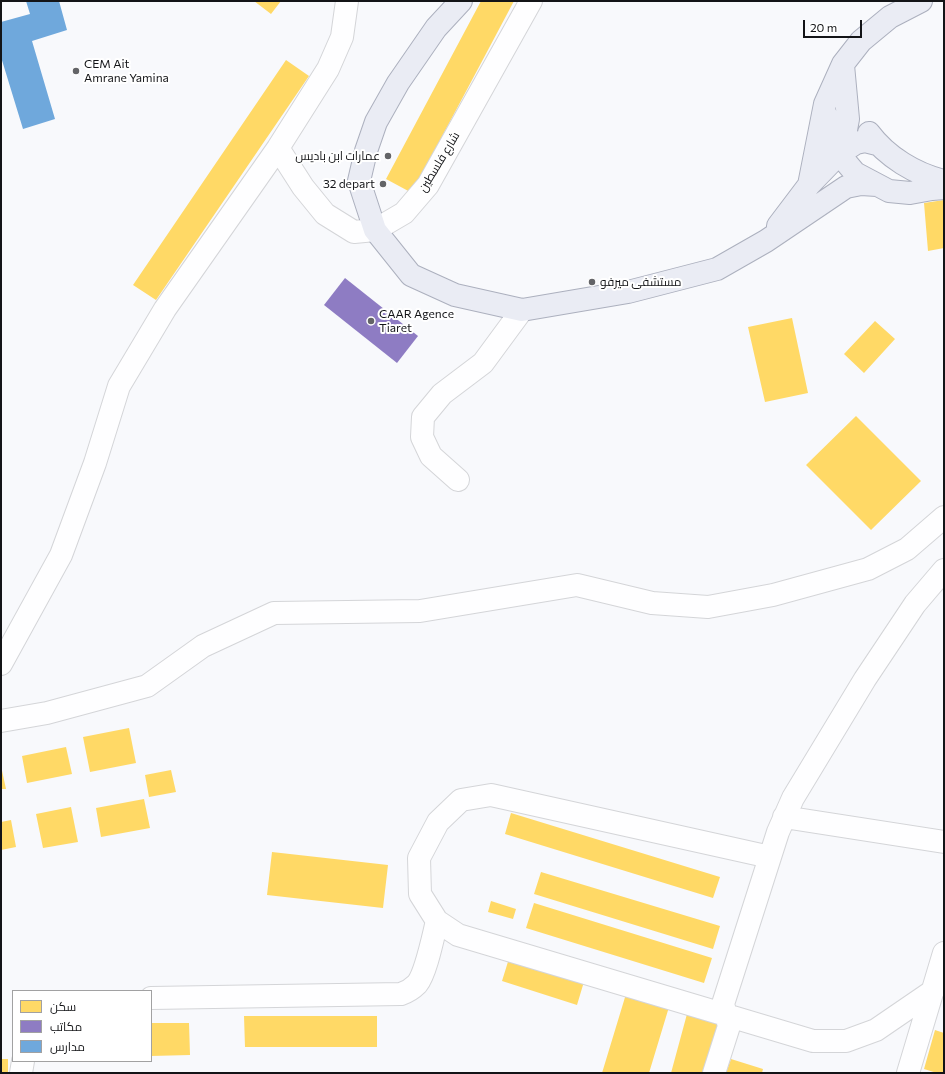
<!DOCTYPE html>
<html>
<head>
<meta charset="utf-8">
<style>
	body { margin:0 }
	#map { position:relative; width:945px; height:1074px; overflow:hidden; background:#f8f9fc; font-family:Commissioner,Cairo,sans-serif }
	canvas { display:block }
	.frame { position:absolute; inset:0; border:2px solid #131417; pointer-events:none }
	.legend { position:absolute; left:12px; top:990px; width:140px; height:72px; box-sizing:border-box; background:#fff; border:1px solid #a1a1a2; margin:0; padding:5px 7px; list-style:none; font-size:12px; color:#131417 }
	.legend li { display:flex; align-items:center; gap:8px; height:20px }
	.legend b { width:20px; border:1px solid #a1a1a2 }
	.scale { position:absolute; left:803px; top:20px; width:59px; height:18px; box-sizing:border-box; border:2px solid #131417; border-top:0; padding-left:5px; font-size:12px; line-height:14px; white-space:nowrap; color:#131417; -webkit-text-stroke:3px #fff; paint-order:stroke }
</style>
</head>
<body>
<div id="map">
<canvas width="945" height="1074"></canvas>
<div class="frame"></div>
<ul class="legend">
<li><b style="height:11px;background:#ffd966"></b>سكن</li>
<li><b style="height:11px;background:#8e7cc3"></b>مكاتب</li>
<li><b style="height:11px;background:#6fa8dc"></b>مدارس</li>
</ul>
<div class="scale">20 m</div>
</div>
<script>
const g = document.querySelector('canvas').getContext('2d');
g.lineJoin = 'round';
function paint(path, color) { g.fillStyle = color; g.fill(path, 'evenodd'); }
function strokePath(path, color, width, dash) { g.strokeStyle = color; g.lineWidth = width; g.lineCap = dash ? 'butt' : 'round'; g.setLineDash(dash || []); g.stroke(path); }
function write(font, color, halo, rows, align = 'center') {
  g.font = font + ' Commissioner,Cairo,sans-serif'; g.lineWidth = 4; g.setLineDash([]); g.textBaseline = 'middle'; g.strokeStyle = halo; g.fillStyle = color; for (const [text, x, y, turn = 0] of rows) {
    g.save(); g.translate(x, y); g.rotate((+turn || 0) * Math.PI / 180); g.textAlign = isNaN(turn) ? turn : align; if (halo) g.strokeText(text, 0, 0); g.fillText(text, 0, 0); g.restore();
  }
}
const homes = new Path2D(`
	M254 1H281L271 14Z
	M481 1H514L412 193 386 179Z
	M286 60 309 76 156 300 133 285Z
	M944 200V248L928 251 924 203Z
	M792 318 808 393 765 402 748 327Z
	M875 321 895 339 864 373 844 354Z
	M856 416 921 481 871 530 806 465Z
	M129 728 136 763 90 772 83 737Z
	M66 747 72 774 27 783 22 756Z
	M1 766 6 789H1Z
	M171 770 176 792 149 797 145 775Z
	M144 799 150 828 101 837 96 808Z
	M71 807 78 842 43 848 36 814Z
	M511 813 720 877 713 898 505 834Z
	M11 820 16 847 1 850V822Z
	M272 852 388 865 383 908 267 895Z
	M541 872 720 926 713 949 534 894Z
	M491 901 516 909 513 919 488 912Z
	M534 903 712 958 704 983 526 928Z
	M511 952 586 975 577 1005 502 981Z
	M626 994 669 1007 649 1073H602Z
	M687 1014 719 1023 705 1073H671Z
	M244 1016H377V1047H245Z
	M151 1023H189L190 1055 151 1056Z
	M935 1030 944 1033V1073H937L924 1069Z
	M1 1059H8V1073H1Z
	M731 1059 763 1069 762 1073H726Z`);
const offices = new Path2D(`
	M345 278 418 336 397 363 324 305Z`);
const schools = new Path2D(`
	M26 1H59L67 30 32 41 55 119 23 129 1 57V22L30 14Z`);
const minor = new Path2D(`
	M278 148 303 187 325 214 354 232 375 230 404 213 428 185 531 1
	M458 480 431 456 422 437 423 417 442 394 483 363 522 310
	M1 664 61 555 95 463 119 386 165 309 278 148 328 69 342 37 347 1
	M1 721 47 713 147 686 203 646 274 613 420 611 577 585 652 603 708 607 773 595 868 569 907 549 944 517
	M784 817 944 842
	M770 857 491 795 461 800 438 822 419 858 420 894 437 921 458 935 813 1041H846L876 1030 933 991
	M151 998 401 994C407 992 412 989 417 984 426 973 433 937 437 921
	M21 1073 23 1061
	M714 1073 729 1026 723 1004 778 832 793 798 865 679 915 604 944 570
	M908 1073 944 953`);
const major = new Path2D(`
	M461 1 436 28 398 83 376 122 366 151 359 181 375 230 411 275 455 295 522 310 628 292 717 269 766 241 846 187 861 184 877 185
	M826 115 828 136 839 154 855 173 889 191 910 193 932 189 944 188
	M869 133C887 157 915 174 944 181
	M838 159 845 135 848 119 843 65
	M809 185 825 104 843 64 861 41 890 17 921 1
	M778 226 809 185 839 154 856 143 865 141 877 144`);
const markers = [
	[76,71,4,"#636467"],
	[388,156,4,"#636467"],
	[383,184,4,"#636467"],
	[592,282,4,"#636467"],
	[371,321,4,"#636467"]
];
const poiNames = [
	["CEM Ait",84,64],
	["Amrane Yamina",84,78],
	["عمارات ابن باديس",380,156,"right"],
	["32 depart",375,184,"right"],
	["مستشفى ميرفو",600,282],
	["CAAR Agence",379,314],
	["Tiaret",379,328]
];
const streetNames = [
	["شارع فلسطين",439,162,-59]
];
paint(homes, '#ffd966');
paint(offices, '#8e7cc3');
paint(schools, '#6fa8dc');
strokePath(minor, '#d4d5d8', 24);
strokePath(major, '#acb0be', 24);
strokePath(minor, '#fefeff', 22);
strokePath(major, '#eaecf4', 22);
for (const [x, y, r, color] of markers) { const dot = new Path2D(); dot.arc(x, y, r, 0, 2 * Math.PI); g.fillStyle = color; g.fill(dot); strokePath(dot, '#fff', 1.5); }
write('12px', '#131417', '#fff', poiNames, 'left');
write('12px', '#131417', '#fff', streetNames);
</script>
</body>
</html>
